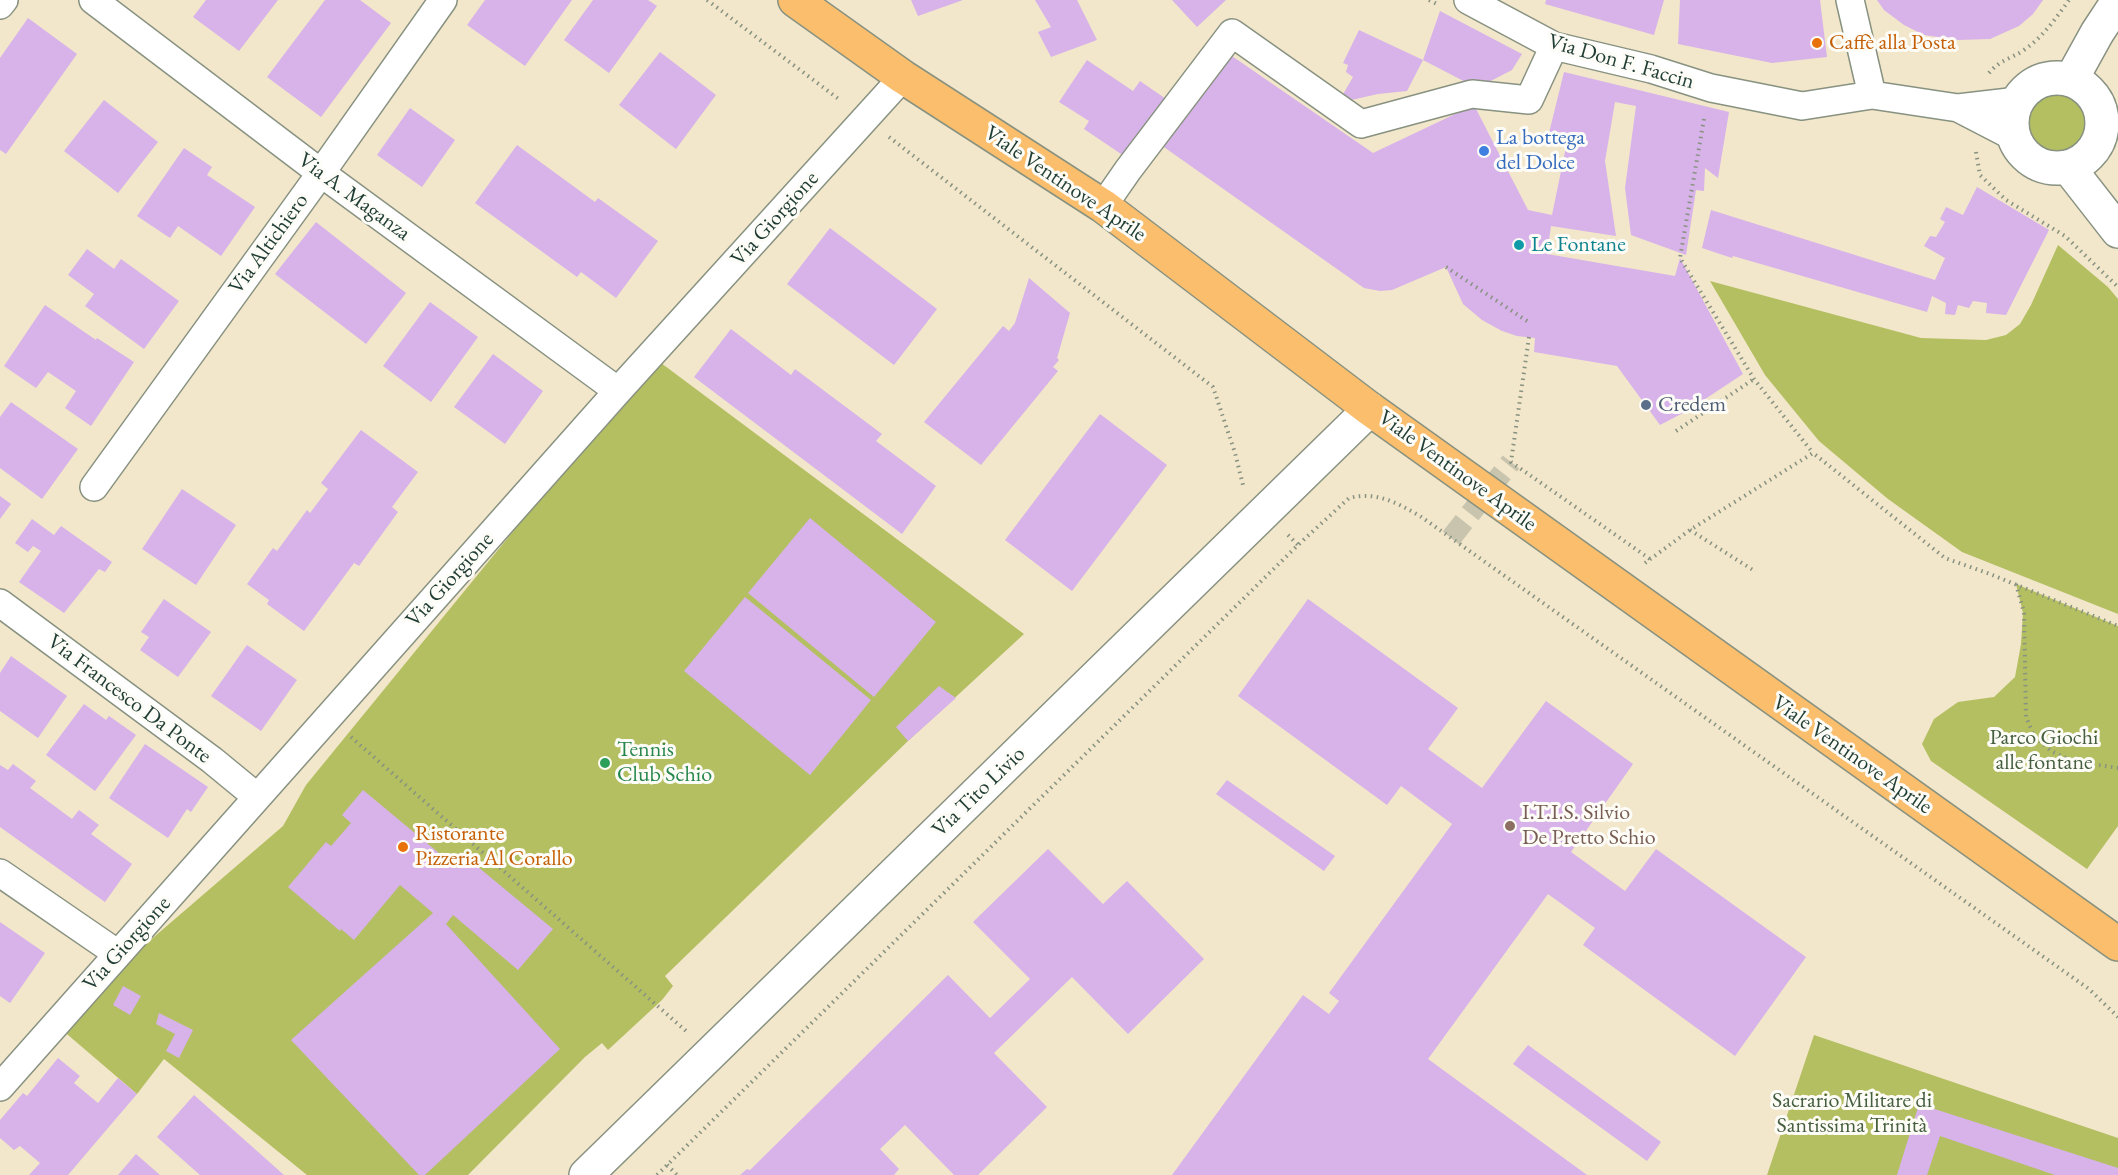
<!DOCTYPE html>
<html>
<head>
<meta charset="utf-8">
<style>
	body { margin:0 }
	canvas { display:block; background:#f2e6cb }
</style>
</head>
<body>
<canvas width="2118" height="1175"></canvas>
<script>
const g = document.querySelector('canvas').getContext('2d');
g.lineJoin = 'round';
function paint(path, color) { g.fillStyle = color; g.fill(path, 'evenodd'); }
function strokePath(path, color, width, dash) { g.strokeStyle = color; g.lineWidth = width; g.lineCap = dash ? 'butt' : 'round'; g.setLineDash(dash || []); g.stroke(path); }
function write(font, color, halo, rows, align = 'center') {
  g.font = font + ' "EB Garamond",serif'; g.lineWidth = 6; g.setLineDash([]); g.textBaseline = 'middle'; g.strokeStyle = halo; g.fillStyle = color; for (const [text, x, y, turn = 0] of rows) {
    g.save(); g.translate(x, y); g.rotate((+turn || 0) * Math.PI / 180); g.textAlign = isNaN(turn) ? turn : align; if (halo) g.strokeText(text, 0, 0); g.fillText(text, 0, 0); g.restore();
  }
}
const green = new Path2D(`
	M2027 122a31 31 0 1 1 62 0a31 31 0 1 1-62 0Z
	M2058 245 2108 287 2118 299V614L1962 552 1888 499 1819 441 1765 375 1710 281 1921 338 1986 340 2006 335 2020 324 2031 305Z
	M657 360 1024 634 908 741 665 976 673 986 662 1000 608 1050 602 1043 585 1057 468 1175H307L164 1059 137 1094 54 1023 283 826 306 785 640 376Z
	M2016 584 2118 626V826L2087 869 1931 761 1922 744 1934 719 1958 702 1994 697 2015 677 2021 644 2023 613Z
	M1814 1035 2118 1138V1175H1767Z`);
const building = new Path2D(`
	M206 0H278L239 51 193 17Z
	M325 0H360L391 23 321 117 267 77Z
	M485 0H572L525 66 467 25Z
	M593 0H648L657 6 609 73 564 40Z
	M911 0H963L918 16Z
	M1035 0H1077L1097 40 1051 57 1038 32 1051 27Z
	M1172 0H1226L1197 27Z
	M1546 0H1664L1654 35 1545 4Z
	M1680 0H1820L1827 57 1772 63 1678 44Z
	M1877 0H2043L2033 14 2019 26 1990 39 1958 40 1924 35 1904 25 1884 10Z
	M1440 11 1522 54 1512 70 1477 88 1423 60Z
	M28 18 77 54 6 154 0 150V58Z
	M1359 30 1423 60 1407 91 1378 94 1338 103 1353 77 1346 72 1348 65 1343 63Z
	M660 52 716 95 676 149 619 105Z
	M1229 54 1373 153 1474 105 1528 210 1552 215 1567 142 1548 137 1564 72 1729 112 1718 178 1705 168 1704 191 1696 190 1686 255 1631 235 1625 188 1636 106 1615 102 1605 161 1616 236 1551 226 1547 254 1675 276 1680 258 1743 374 1687 411 1660 425 1617 366 1534 352 1535 338 1517 336 1502 331 1482 320 1463 304 1446 267 1392 290 1380 291 1364 288 1161 145Z
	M1087 60 1133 91 1140 81 1166 99 1127 158 1084 129 1089 121 1059 102Z
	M104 100 158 142 118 193 64 151Z
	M410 108 455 140 422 187 377 155Z
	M517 145 595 202 598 198 658 241 616 298 581 272 577 277 475 203Z
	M184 148 212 167 207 175 255 207 221 256 178 226 170 238 137 216Z
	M1977 187 2049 230 2006 315 1986 313 1987 303 1973 301 1969 308 1958 305 1955 315 1945 314 1946 303 1932 296 1927 312 1733 256 1732 258 1702 248 1711 210 1935 280 1945 258 1924 246 1930 236 1936 237 1945 222 1940 219 1946 207 1963 215Z
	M316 222 406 293 366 344 275 274Z
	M830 228 937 309 894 365 787 284Z
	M87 249 114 269 121 259 179 301 144 349 85 306 94 294 68 275Z
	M1029 278 1070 313 1057 358 1059 360 1053 367 1058 371 981 465 924 422 1003 326 1009 331 1015 323Z
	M430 302 478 337 431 402 383 366Z
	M45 305 96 340 97 338 134 362 91 426 65 408 76 391 48 372 36 388 4 366Z
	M731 329 791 375 795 369 882 434 876 441 936 486 902 534 694 377Z
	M493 354 543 391 505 444 454 407Z
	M11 402 78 449 42 499 0 468V417Z
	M1100 414 1167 465 1072 591 1005 540Z
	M361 430 418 472 392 507 398 512 359 566 354 563 304 631 267 604 269 600 247 584 273 548 277 551 307 510 310 513 328 489 321 483Z
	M182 489 236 525 196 585 142 549Z
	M0 496 11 504 0 519Z
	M810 518 936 622 874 697 748 593Z
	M32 519 54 535 61 526 112 562 105 572 99 569 64 613 19 582 41 551 33 546 28 552 15 543Z
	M745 597 871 700 810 775 684 671Z
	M164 599 211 632 178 677 140 650 149 637 141 632Z
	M1308 599 1458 708 1428 749 1482 788 1546 701 1633 764 1571 852 1625 891 1656 849 1806 957 1735 1056 1583 945 1595 928 1548 894 1428 1059 1587 1175H1172L1303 995 1329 1014 1339 1001 1329 993 1452 824 1401 786 1387 805 1238 696Z
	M247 645 297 680 261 731 211 696Z
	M11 656 67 696 38 738 0 711V673Z
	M939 686 956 698 908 741 896 727Z
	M84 704 106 720 109 716 136 735 95 791 46 755Z
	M145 744 208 787 191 812 187 809 168 838 109 798Z
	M13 764 36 781 30 788 72 819 79 810 99 825 91 834 132 864 105 902 0 827V765L8 770Z
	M1227 780 1335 856 1324 871 1216 794Z
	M363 790 457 868 466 857 553 929 518 970 453 915 446 924 560 1049 425 1175H419L291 1040 433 913 400 885 354 940 341 929 340 931 288 887 326 842 331 846 351 823 342 815Z
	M1048 849 1103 904 1127 881 1204 959 1128 1034 1072 977 994 1053 1047 1107 978 1175H954L905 1125 880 1149 899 1169 894 1175H740L747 1169 750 1170 948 975 990 1018 1030 979 973 922Z
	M0 922 45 953 10 1003 0 996Z
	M123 986 141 996 130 1015 113 1005Z
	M159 1013 193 1030 179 1058 166 1051 175 1034 156 1024Z
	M1528 1045 1661 1142 1647 1161 1513 1064Z
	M58 1058 80 1076 74 1083 98 1103 118 1078 137 1094 68 1175H29L40 1163 20 1146 14 1150 0 1138V1120L23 1093 27 1096Z
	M194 1095 284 1175H200L157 1137Z
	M1919 1104 2118 1168V1175H2055L1940 1136 1927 1175H1897Z
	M136 1154 160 1175H118Z`);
const pedestrianTunnel = new Path2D(`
	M1451 538 1511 462`);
const path = new Path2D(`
	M707 0 840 100
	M1429 0 1437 4
	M1989 73C2001 59 2011 59 2024 50 2043 37 2056 18 2069 0
	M1704 119 1680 258 1754 379 1813 453
	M889 137 1213 387 1235 453 1243 485
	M1976 152 1980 175 2006 200 2065 236 2118 287
	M1446 267 1530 323
	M1529 337 1511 462 1650 559
	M1676 431 1754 379
	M1690 530 1753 570
	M1288 535 1298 545
	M1645 563 1690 530 1813 453 1945 558 1990 574 2118 626
	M2016 584 2024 613 2026 717 2034 736 2051 751 2072 761 2118 768
	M351 737 686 1031
	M667 1165 677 1175
	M657 1175 1298 545 1349 498C1377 491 1397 503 1420 516L2089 989 2118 1017`);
const minor = new Path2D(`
	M93 0 321 173 618 391
	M1468 0 1554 46 1651 69 1711 88 1802 106 1872 95 1958 108 2018 101
	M1850 0 1872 95
	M0 5 4 0
	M1958 108 2014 137
	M1103 206 1128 170 1232 33 1361 124 1472 94 1529 100 1554 46
	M94 487 321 173 443 0
	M0 603 212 760 257 797
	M0 873 118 954
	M0 1087 618 391 903 77`);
const tertiary = new Path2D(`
	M2012 123a45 45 0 1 1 90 0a45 45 0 1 1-90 0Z
	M2071 80 2097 33 2118 1
	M2068 167 2118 231
	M586 1175 1370 409`);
const primary = new Path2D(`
	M795 0 903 77 1103 206 1370 409 2118 944`);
const markers = [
	[1817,43,6,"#e8710a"],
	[1484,151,6,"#3f7fe0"],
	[1519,245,6,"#0f9aa8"],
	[1646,405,6,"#5c6f8a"],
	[605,763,6,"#2e9e5b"],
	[1510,826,6,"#8d6e63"],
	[403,847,6,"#e8710a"]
];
const foodNames = [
	["Caffè alla Posta",1829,43],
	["Ristorante",415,834],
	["Pizzeria Al Corallo",415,859]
];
const streetNames = [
	["Via Don F. Faccin",1621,62,16],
	["Viale Ventinove Aprile",1065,184,34],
	["Via A. Maganza",354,197,36],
	["Via Giorgione",775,219,-48],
	["Via Altichiero",269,244,-54],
	["Viale Ventinove Aprile",1457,471,36],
	["Via Giorgione",450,580,-48],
	["Via Francesco Da Ponte",129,699,37],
	["Viale Ventinove Aprile",1852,755,35],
	["Via Tito Livio",979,792,-44],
	["Via Giorgione",127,944,-48]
];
const shopNames = [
	["La bottega",1496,138],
	["del Dolce",1496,163]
];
const cultureNames = [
	["Le Fontane",1531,245]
];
const serviceNames = [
	["Credem",1658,405]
];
const parkNames = [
	["Parco Giochi",2044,738],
	["alle fontane",2044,763],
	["Sacrario Militare di",1852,1101],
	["Santissima Trinità",1852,1126]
];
const leisureNames = [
	["Tennis",617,750],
	["Club Schio",617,775]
];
const educationNames = [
	["I.T.I.S. Silvio",1522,813],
	["De Pretto Schio",1522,838]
];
paint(green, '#b4bf61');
paint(building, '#d7b3e9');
strokePath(pedestrianTunnel, '#c8c4ad', 21, [21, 10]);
strokePath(minor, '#889280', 30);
strokePath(tertiary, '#889280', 36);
strokePath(primary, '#889280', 36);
strokePath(path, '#889280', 4, [1.5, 4.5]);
strokePath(minor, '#fff', 27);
strokePath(tertiary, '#fff', 33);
strokePath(primary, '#fabe6d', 33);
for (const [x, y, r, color] of markers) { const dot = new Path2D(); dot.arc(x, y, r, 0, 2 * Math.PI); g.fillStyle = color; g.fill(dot); strokePath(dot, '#fdfcf7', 2); }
write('22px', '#c56008', '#fdfcf7', foodNames, 'left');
write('22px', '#1f3d34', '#fdfcf7', streetNames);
write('22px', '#366cbe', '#fdfcf7', shopNames, 'left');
write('22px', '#0d838f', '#fdfcf7', cultureNames, 'left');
write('22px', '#4e5e75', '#fdfcf7', serviceNames, 'left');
write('22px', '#445e3f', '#fdfcf7', parkNames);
write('22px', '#27864d', '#fdfcf7', leisureNames, 'left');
write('22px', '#785e54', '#fdfcf7', educationNames, 'left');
</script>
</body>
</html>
